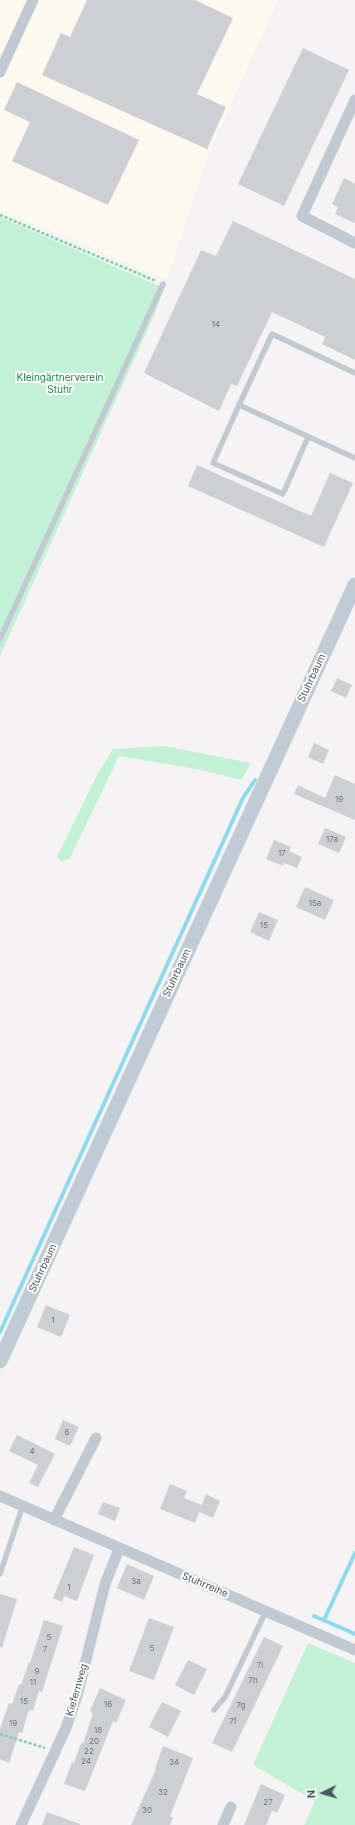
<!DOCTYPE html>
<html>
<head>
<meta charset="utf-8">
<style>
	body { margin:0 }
	#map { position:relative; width:355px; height:1825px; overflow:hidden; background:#f5f3f3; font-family:Inter,sans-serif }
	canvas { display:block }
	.north { position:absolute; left:303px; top:1773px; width:40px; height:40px; -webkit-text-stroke:3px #fff; paint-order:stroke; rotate:265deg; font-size:11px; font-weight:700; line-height:16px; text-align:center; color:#4a5661 }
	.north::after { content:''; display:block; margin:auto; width:14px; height:18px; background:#4a5661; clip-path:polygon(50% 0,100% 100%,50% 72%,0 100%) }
</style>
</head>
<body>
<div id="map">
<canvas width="355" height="1825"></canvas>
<div class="north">N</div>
</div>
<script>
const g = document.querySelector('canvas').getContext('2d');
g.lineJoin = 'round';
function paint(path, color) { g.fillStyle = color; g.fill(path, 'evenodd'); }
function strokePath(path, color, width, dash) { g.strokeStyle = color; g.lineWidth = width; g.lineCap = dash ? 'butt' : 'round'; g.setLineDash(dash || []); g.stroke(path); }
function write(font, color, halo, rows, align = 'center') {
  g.font = font + ' Inter,sans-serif'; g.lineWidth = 4; g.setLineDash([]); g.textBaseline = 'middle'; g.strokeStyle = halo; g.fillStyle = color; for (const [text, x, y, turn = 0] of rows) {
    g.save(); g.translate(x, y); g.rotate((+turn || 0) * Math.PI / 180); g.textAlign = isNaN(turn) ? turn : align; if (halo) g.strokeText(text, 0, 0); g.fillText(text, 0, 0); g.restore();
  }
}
const commercial = new Path2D(`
	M0 0H278L208 155 167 280 70 238 0 211Z`);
const green = new Path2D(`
	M0 217 164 288 156 311 0 656Z
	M164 746 251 763 242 780 201 770 119 756 70 858 62 862 57 857 98 773 113 749Z
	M308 1643 355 1663V1825H304L315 1801 253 1765Z`);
const stream = new Path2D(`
	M0 1332 243 798 255 780
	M314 1616 355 1634
	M324 1620 355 1553`);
const building = new Path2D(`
	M87 0H195L233 18 197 94 226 107 207 149 42 75 61 33 70 37Z
	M303 48 349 70 284 206 238 184Z
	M17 82 139 140 108 205 12 161 30 122 4 110Z
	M344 178 355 184V223L335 214 338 207 332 204Z
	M233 221 355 279V360L322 344 325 337 272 312 237 386 231 384 219 411 144 373 201 250 216 256Z
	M197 465 311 516 330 473 353 483 324 547 188 486Z
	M337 678 352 685 346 698 331 691Z
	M314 743 329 750 323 764 308 757Z
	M335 775 355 784V820L294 794 298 785 325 798Z
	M325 828 346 837 339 853 318 844Z
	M274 840 291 847 289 851 302 857 297 868 284 863 283 866 266 859Z
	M305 887 334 900 325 920 296 907Z
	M259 912 278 920 269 941 250 932Z
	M46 1305 70 1315 61 1337 37 1327Z
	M63 1420 79 1427 70 1446 55 1439Z
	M17 1435 55 1454 38 1487 29 1483 38 1465 9 1451Z
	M170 1484 187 1491 184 1498 202 1505 206 1494 220 1501 213 1518 199 1512 195 1523 160 1509Z
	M103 1502 120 1508 115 1521 98 1514Z
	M74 1547 94 1555 77 1601 64 1596 62 1602 53 1598Z
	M127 1564 154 1576 144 1600 117 1588Z
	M0 1594 17 1599 2 1648 0 1647Z
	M149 1618 174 1627 154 1680 129 1671Z
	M44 1620 63 1626 42 1692 39 1691 33 1711 29 1710 22 1733 19 1732 9 1763 0 1759V1729L9 1703 12 1704 19 1684 21 1685 29 1662 30 1663Z
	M264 1637 283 1646 232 1752 212 1743Z
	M188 1660 207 1669 194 1695 175 1685Z
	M100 1688 126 1700 116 1723 113 1721 85 1791 64 1784 72 1762 74 1763 81 1743 83 1744 93 1713 90 1711Z
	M162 1702 181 1711 168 1737 149 1727Z
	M163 1746 193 1758 170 1816 173 1818 170 1825H131L156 1769H155Z
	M261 1784 285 1795 277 1813 272 1811 266 1825H244Z
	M47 1812 80 1824V1825H42Z`);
const path = new Path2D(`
	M0 215 156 281
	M0 1734 45 1748`);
const lane = new Path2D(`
	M355 373 272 334 239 405 355 458
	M239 405 213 463 283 494 308 437
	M0 639 163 284
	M0 1574 23 1505
	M214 1710 225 1697 266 1611`);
const street = new Path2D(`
	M0 72 33 0
	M355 100 302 216 355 243
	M0 1496 355 1650
	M54 1520 96 1438
	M21 1825 66 1728 77 1696 105 1584 119 1549
	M223 1825 231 1807`);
const secondary = new Path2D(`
	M0 1361 355 585`);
const numberNames = [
	["14",216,325],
	["19",339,800],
	["17a",332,840],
	["17",282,854],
	["15a",315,904],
	["15",264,926],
	["1",53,1321],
	["6",67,1433],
	["4",32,1452],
	["3a",136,1582],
	["1",69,1588],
	["5",49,1638],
	["5",152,1649],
	["7",45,1650],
	["7i",260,1666],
	["9",37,1672],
	["7h",253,1681],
	["11",33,1683],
	["15",24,1702],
	["16",108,1705],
	["7g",241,1706],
	["7f",233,1722],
	["19",13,1724],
	["18",98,1731],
	["20",94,1742],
	["22",89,1752],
	["24",86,1762],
	["34",174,1763],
	["32",163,1793],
	["27",268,1803],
	["30",147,1811]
];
const parkNames = [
	["Kleingärtnerverein",60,378],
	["Stuhr",60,390]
];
const streetNames = [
	["Stuhrbaum",312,678,-65],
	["Stuhrbaum",177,973,-65],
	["Stuhrbaum",43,1268,-65],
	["Stuhrreihe",205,1585,23],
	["Kiefernweg",77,1690,-74]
];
paint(commercial, '#fdf9ef');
paint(green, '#c3f1d5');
strokePath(stream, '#90daee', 4);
paint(building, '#cdcfd5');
strokePath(path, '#7ad0a6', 2.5, [3, 2]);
strokePath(lane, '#c1cad2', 5.5);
strokePath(street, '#c1cad2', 11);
strokePath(secondary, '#c1cbd6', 15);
write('8px', '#6b747e', null, numberNames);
write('10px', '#17864f', '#fff', parkNames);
write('10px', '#4a5661', '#fff', streetNames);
</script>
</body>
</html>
